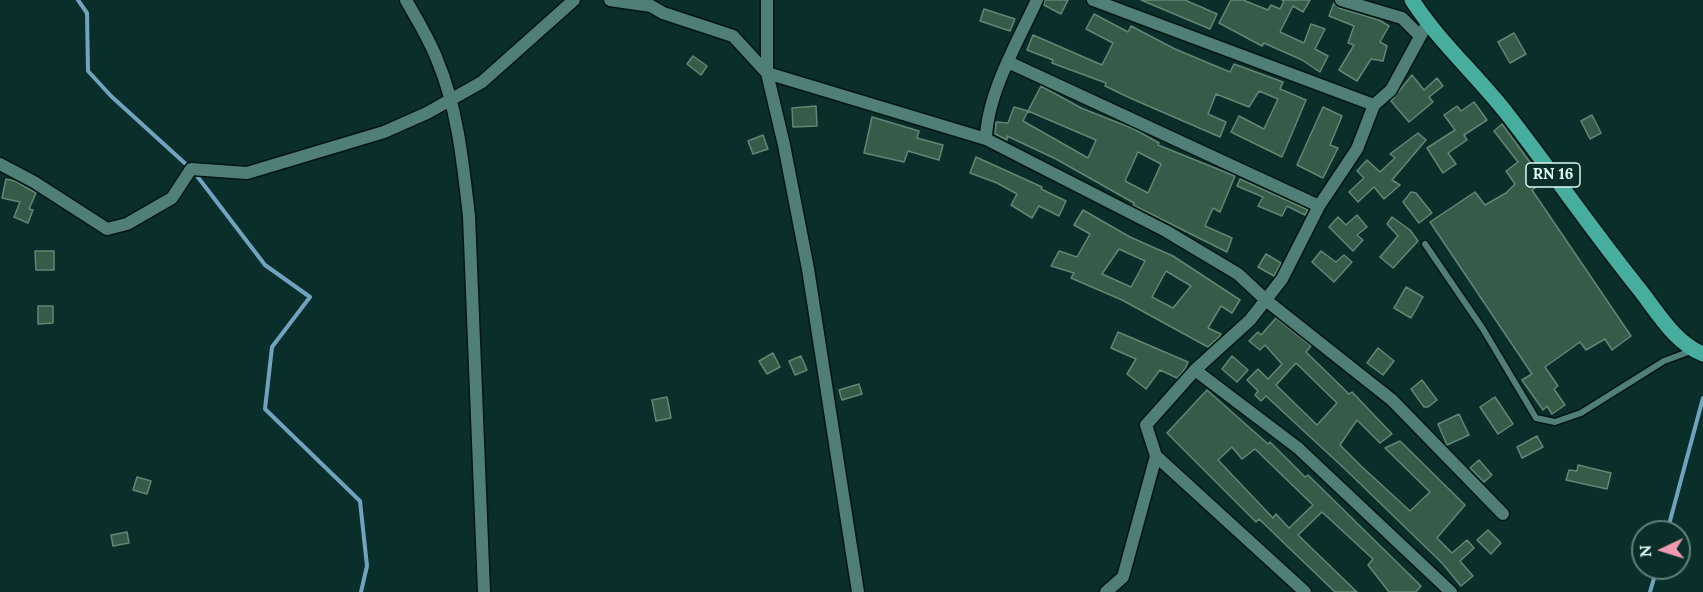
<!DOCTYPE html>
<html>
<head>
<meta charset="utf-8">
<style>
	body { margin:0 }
	#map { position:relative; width:1703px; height:592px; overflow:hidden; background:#0a2f2a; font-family:Lora,serif }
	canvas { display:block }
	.north { position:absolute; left:1631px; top:520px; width:60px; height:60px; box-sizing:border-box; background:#0a2f2a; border:2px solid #60807b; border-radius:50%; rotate:266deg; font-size:16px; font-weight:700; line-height:24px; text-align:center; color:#e0f9f4 }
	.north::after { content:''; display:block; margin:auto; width:21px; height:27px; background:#f19ab1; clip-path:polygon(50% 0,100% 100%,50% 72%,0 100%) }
</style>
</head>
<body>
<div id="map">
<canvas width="1703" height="592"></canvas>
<div class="north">N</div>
</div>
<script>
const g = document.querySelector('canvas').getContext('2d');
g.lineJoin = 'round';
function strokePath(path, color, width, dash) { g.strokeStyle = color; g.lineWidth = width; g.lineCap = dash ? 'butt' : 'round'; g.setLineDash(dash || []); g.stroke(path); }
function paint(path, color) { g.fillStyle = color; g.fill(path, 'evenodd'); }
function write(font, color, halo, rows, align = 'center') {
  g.font = font + ' Lora,serif'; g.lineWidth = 6; g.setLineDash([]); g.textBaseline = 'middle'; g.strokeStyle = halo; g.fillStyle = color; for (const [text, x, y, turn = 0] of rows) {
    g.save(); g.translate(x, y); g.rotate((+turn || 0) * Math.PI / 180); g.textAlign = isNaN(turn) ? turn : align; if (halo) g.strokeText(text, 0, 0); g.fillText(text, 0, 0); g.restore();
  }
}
const stream = new Path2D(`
	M78 0 87 13 88 71 111 96 189 167
	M194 172 265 265 310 297 272 347 265 409 360 501 367 566 361 592
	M1667 532 1703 398
	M1650 592 1657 568`);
const building = new Path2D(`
	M1045 0H1068L1061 14 1044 5Z
	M1141 0H1185L1217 14 1210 29Z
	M1231 0H1243L1268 10 1271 5 1280 9 1284 1 1282 0H1310L1303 12 1293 6 1280 32 1304 43 1311 24 1325 29 1315 49 1328 56 1320 72 1302 60 1264 43 1262 46 1219 23Z
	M1334 3 1339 8 1379 20 1389 26 1380 42 1387 46 1383 61 1371 59 1357 81 1339 70 1354 45 1348 43 1354 26 1329 16Z
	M984 9 1015 19 1010 31 980 21Z
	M1094 14 1128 32 1131 26 1175 49 1230 72 1234 64 1283 82 1280 89 1306 100 1282 157 1231 132 1239 116 1264 129 1278 99 1259 91 1249 107 1216 94 1208 114 1226 122 1220 137 1130 98 1105 86 1106 83 1052 63 1053 60 1027 50 1033 35 1102 65 1113 43 1086 29Z
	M1514 33 1526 54 1510 63 1498 42Z
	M693 56 707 66 701 75 687 64Z
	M1412 75 1424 90 1437 78 1443 86 1429 97 1433 102 1409 122 1391 101Z
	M1041 86 1081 108 1134 129 1159 143 1158 145 1235 176 1220 212 1213 208 1205 226 1232 238 1227 252 1133 205 1134 203 1056 159 1007 136V140L995 134 996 122 1008 123 1014 107 1028 111ZM1028 111 1096 140 1088 158 1023 121ZM1138 152 1161 164 1148 193 1125 181Z
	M1474 102 1487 120 1464 135 1467 140 1448 153 1456 164 1443 173 1427 148 1455 130 1444 115 1457 106 1461 111Z
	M816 106 817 126 793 127 792 108Z
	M1323 107 1342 116 1330 145 1338 148 1323 178 1297 165Z
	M1592 115 1601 133 1590 139 1581 121Z
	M872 117 919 131 917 138 943 145 939 160 908 151 904 162 864 153Z
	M1502 124 1535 169 1530 173 1538 186 1532 190 1631 336 1612 350 1605 339 1586 350 1580 342 1545 367 1558 386 1554 389 1565 405 1552 414 1547 406 1543 410 1522 380 1532 374 1430 222 1475 192 1485 205 1506 193 1515 184 1506 171 1518 162 1494 131Z
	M1418 133 1426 140 1392 180 1400 185 1384 199 1374 187 1358 202 1349 192 1364 178 1357 171 1367 160 1380 172 1395 158 1390 154Z
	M763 135 768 149 753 154 748 141Z
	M976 157 1042 187 1041 189 1066 201 1059 216 1039 206 1032 218 1011 205 1017 194 997 183 970 173Z
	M6 179 15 181 36 193 29 209 33 210 28 223 14 217 20 202 2 198Z
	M1240 179 1308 210 1305 215 1287 206 1282 216 1258 206 1263 197 1237 186Z
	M1411 192 1416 193 1432 213 1419 223 1403 202Z
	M1083 210 1130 237 1173 256 1240 300 1232 313 1221 306 1208 328 1221 334 1220 336 1208 347 1122 300 1071 278 1074 273 1051 266 1059 251 1077 257 1090 234 1074 225ZM1119 249 1145 261 1131 287 1102 274ZM1166 271 1191 286 1173 308 1152 297Z
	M1357 215 1367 227 1357 235 1363 240 1353 251 1329 227 1338 217 1346 225Z
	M1392 217 1410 230 1418 241 1393 268 1380 257 1398 236 1387 224Z
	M35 251H54V270H36Z
	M1321 251 1336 262 1344 255 1352 262 1334 282 1312 262Z
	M1266 254 1281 263 1274 276 1258 267Z
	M1406 287 1423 297 1411 318 1394 308Z
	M38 306H53V323L38 324Z
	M1276 318 1311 346 1306 352 1349 394 1352 392 1392 434 1380 443 1357 420 1340 445 1361 466 1410 511 1430 492 1385 448 1400 441 1465 505 1437 538 1452 553 1467 540 1474 548 1460 561 1473 576 1461 586 1442 563 1346 470 1266 396 1261 401 1255 395 1258 391 1247 380 1258 369 1268 379 1282 364 1265 345 1260 350 1249 341 1258 332 1261 335ZM1296 363 1337 403 1317 425 1276 385Z
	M1118 332 1188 362 1185 369 1177 378 1160 370 1146 389 1127 374 1136 359 1111 348Z
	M1378 348 1394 361 1383 375 1367 363Z
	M773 353 780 367 767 374 759 361Z
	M801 356 807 370 795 375 789 361Z
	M1232 356 1248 370 1237 382 1222 369Z
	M1422 380 1437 400 1428 407H1424L1411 389Z
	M859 384 862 394 842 400 839 390Z
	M1207 390 1268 444 1270 442 1305 477 1308 475 1421 586 1416 592H1389L1368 565 1373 559 1322 512 1298 535 1357 592H1335L1259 519 1256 522 1167 433ZM1232 447 1242 459 1255 449 1313 505 1289 528 1276 514 1273 518 1218 460Z
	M667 397 671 418 656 421 652 400Z
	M1495 397 1513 424 1498 434 1480 407Z
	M1459 414 1469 435 1447 445 1438 424Z
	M1537 436 1543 447 1522 458 1517 447Z
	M1479 460 1492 475 1484 482 1470 468Z
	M1578 465 1611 473 1607 489 1566 480 1569 470 1577 471Z
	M137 477 151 481 147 494 133 490Z
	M1488 530 1501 543 1491 554 1477 540Z
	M127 532 129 543 113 546 111 535Z`);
const lane = new Path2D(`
	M1425 244 1483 329 1536 418 1555 422 1581 413 1664 361 1691 351`);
const street = new Path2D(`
	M406 0C417 20 430 40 438 62 458 110 463 165 469 216L484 592
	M610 0 651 6 663 13 733 36 767 73 784 145 808 269 858 592
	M767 0V73L986 139
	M1037 0C1018 41 987 94 986 139L1166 231 1238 274 1267 301 1392 400 1503 514
	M1093 0 1374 105
	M1341 0 1402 18 1420 36
	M1008 62 1319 206
	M0 164 34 182 107 229 127 224 172 198 191 169 247 173 384 132 427 113 482 82 574 0
	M1195 370 1298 448 1451 592
	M1106 592 1123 577 1156 456
	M1305 592 1156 456 1146 425 1195 370 1250 320 1282 279 1319 206 1357 149 1374 105 1391 90 1427 24`);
const primary = new Path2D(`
	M1412 0C1439 42 1477 75 1508 115 1553 173 1594 233 1640 290 1658 313 1675 343 1703 354`);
const shields = [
	[1553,175,54]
];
const shieldNames = [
	["RN 16",1553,175]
];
strokePath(stream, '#71a2c0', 4);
paint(building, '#355b49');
strokePath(building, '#618874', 1.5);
strokePath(lane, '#001512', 9);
strokePath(street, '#001512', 15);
strokePath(primary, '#001512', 18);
strokePath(lane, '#507f77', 6);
strokePath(street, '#507f77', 12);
strokePath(primary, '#46ad9f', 15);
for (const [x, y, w] of shields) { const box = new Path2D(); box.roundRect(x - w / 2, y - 12, w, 24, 4.5); g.fillStyle = '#0a2f2a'; g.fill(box); strokePath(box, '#e0f9f4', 1.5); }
write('bold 15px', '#e0f9f4', null, shieldNames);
</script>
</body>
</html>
